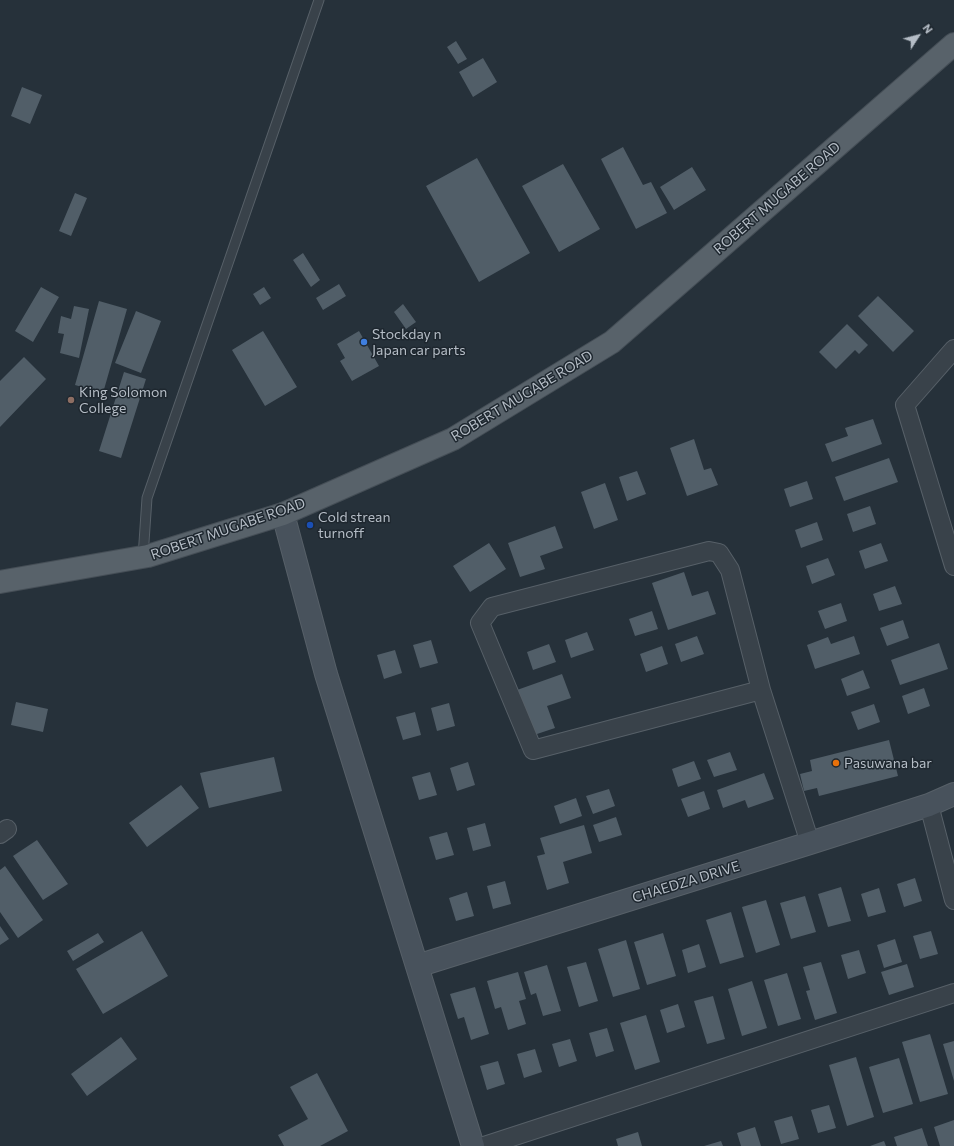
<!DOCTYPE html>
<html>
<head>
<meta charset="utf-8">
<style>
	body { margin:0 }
	#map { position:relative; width:954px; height:1146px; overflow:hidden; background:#26313a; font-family:Commissioner,sans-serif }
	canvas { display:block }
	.north { position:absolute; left:898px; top:16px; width:40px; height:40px; -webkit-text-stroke:3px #1e272f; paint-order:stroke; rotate:54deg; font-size:11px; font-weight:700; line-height:16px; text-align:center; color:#b5bdc6 }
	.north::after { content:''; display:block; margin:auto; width:14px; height:18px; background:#b5bdc6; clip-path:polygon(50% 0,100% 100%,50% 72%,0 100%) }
</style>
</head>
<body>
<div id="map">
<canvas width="954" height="1146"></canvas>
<div class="north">N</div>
</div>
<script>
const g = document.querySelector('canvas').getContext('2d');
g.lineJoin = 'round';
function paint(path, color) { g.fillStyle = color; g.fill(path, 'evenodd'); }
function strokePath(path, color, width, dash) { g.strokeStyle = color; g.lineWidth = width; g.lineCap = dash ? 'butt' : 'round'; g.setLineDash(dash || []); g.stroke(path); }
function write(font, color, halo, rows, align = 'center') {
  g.font = font + ' Commissioner,sans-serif'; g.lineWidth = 3; g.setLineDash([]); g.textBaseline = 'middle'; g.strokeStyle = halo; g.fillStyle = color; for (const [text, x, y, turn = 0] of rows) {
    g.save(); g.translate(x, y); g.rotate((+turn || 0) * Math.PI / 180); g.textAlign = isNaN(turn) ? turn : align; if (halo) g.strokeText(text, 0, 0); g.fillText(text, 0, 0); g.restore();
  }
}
const building = new Path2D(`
	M456 41 467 59 458 64 447 47Z
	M483 58 497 82 473 97 459 72Z
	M22 87 42 95 30 124 11 116Z
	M623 147 643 185 651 182 667 213 636 229 601 159Z
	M477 158 530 253 479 282 426 186Z
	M563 164 600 229 559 252 522 186Z
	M692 167 706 190 674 210 660 187Z
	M75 193 87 198 71 236 59 231Z
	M303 253 320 280 311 287 293 260Z
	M339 284 346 296 323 310 316 298Z
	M41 287 59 297 33 342 15 331Z
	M264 287 271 298 260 305 253 294Z
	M878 296 914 331 893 352 858 316Z
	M99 301 127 309 103 393 75 385Z
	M403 304 416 322 406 329 394 312Z
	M74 306 89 309 79 358 60 353 64 334 58 333 61 316 71 319Z
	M136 311 161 321 141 373 115 363Z
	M847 324 868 345 859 354 855 350 836 369 819 352Z
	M263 331 297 387 265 406 232 350Z
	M359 331 379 366 352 381 340 361 345 358 337 344Z
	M24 357 46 379 0 427V381Z
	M124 372 146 379 121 458 99 451Z
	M873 419 882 444 832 462 825 444 848 436 845 428Z
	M694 439 704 470 711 468 718 485 687 496 670 448Z
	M889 458 898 482 844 501 835 477Z
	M637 471 646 494 627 501 619 477Z
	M807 481 813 499 790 507 784 489Z
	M605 483 618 520 594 529 581 492Z
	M870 506 876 524 853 532 847 514Z
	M817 522 823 540 801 548 795 530Z
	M555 526 563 548 540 556 545 569 520 577 508 543Z
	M489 543 506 569 470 592 453 566Z
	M881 543 888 561 865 569 859 551Z
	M828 558 835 575 812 584 806 566Z
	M684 572 692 596 708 591 716 614 668 630 652 583Z
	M895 586 902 604 879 611 873 594Z
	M841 603 847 621 825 629 818 611Z
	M652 611 658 629 635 636 629 619Z
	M903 620 909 638 887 646 880 628Z
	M587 632 594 650 571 658 565 640Z
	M697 636 704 654 681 662 675 644Z
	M854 636 860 654 815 669 807 645 828 637 831 644Z
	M431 640 438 663 420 668 413 645Z
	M939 643 948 669 900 685 891 660Z
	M549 644 556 662 533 670 527 652Z
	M662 646 668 664 646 672 640 654Z
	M395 650 402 673 384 679 377 655Z
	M863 670 870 688 847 696 841 679Z
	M562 674 571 698 547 706 555 728 534 735 517 690Z
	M924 688 930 706 908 714 902 696Z
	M16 702 48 709 43 732 11 725Z
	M449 703 455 726 437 731 431 708Z
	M874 704 880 722 858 730 851 712Z
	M415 712 421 735 403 740 396 717Z
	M889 740 898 776 819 796 817 788 804 791 800 774 812 771 810 760Z
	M730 752 737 770 714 777 707 760Z
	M274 757 282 791 209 808 200 773Z
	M694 761 701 779 678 787 672 769Z
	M468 762 475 785 457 791 450 768Z
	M430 772 437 795 419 800 412 777Z
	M764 773 774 799 748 808 745 800 723 808 717 790Z
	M181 785 199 808 147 847 129 823Z
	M609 789 615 806 593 814 586 796Z
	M704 791 710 809 688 817 681 799Z
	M576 798 582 816 560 824 554 806Z
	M616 817 622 835 599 842 593 825Z
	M485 823 491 846 473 851 467 828Z
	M584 825 592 853 563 862 569 883 547 890 537 856 545 854 540 838Z
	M447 832 454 855 436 860 429 837Z
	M37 840 68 884 43 900 13 856Z
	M5 866 43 920 18 938 0 912V870Z
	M915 878 922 901 904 907 897 884Z
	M505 881 511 904 493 909 487 886Z
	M841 887 851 921 828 927 818 894Z
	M879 888 886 912 868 917 861 894Z
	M467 892 474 916 456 921 449 898Z
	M805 896 816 932 791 939 780 903Z
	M766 900 780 945 756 953 742 907Z
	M731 912 744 957 720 964 706 920Z
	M0 926 9 939 0 945Z
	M142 931 168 976 103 1014 76 969Z
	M931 931 938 954 920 959 913 936Z
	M98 933 104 942 73 961 67 951Z
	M663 933 676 976 647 985 634 942Z
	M895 939 902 962 884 968 877 945Z
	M626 940 640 989 613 997 598 949Z
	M699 944 706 967 688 973 682 950Z
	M859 950 866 973 848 979 841 955Z
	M586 962 598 1001 579 1007 567 967Z
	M821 962 837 1013 815 1020 806 991 810 990 803 967Z
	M907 964 914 987 889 995 881 972Z
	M547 965 561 1011 543 1016 536 993 531 995 524 972Z
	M518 972 526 999 519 1001 526 1024 508 1030 501 1007 495 1009 487 981Z
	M787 973 801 1019 778 1026 764 980Z
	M752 981 767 1028 742 1036 728 989Z
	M475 987 489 1034 471 1040 464 1017 458 1019 450 994Z
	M713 996 725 1039 707 1044 694 1001Z
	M678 1004 685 1027 667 1033 660 1010Z
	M646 1015 660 1062 635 1070 620 1023Z
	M607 1028 614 1051 596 1057 589 1033Z
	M930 1034 948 1094 920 1102 902 1042Z
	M121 1037 137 1059 87 1096 71 1074Z
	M570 1039 577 1061 559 1067 552 1044Z
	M954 1041V1081L943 1044Z
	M535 1049 542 1072 524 1078 517 1054Z
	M856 1057 874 1117 847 1126 829 1065Z
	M899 1058 913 1104 883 1113 869 1067Z
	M498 1061 505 1084 487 1090 480 1066Z
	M317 1073 348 1131 320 1146H284L278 1135 308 1119 290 1087Z
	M829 1105 836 1128 818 1133 811 1110Z
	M792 1116 799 1139 781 1144 774 1121Z
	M954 1120V1146H940L934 1127Z
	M755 1127 761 1146H741L737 1133Z
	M922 1128 928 1146H897L894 1137Z
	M638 1132 642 1146H618L616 1139Z
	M721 1141 723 1146H704Z
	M884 1141 886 1146H870Z`);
const lane = new Path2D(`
	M143 557 147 498 319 0`);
const street = new Path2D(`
	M954 349 905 405 954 566
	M761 690 533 750 480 623 492 607 709 551 719 553 730 570 761 690 810 843
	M929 805 954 900
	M0 834 7 829
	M484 1146 954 993`);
const secondary = new Path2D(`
	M283 514 326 674 473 1146
	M417 966 810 843 929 805 954 794`);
const primary = new Path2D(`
	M0 582 148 556 283 514 453 439 612 342 954 44`);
const markers = [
	[364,342,4,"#3f7fe0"],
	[71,400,4,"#8d6e63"],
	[310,525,4,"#1a4fb4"],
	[836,763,4,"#e8710a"]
];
const streetNames = [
	["ROBERT MUGABE ROAD",777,198,-41],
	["ROBERT MUGABE ROAD",522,396,-31],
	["ROBERT MUGABE ROAD",228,529,-19],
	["CHAEDZA DRIVE",686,882,-17]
];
const poiNames = [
	["Stockday n",372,334],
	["Japan car parts",372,350],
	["King Solomon",79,392],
	["College",79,408],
	["Cold strean",318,517],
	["turnoff",318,533],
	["Pasuwana bar",844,763]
];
paint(building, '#515e68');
strokePath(lane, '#576068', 11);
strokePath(street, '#576068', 20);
strokePath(secondary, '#576068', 24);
strokePath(primary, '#454e56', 24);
strokePath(lane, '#39424a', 9);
strokePath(street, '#39424a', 18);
strokePath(secondary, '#48525c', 22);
strokePath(primary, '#58626a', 22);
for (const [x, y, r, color] of markers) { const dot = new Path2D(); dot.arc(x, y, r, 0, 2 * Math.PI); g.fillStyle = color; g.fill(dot); strokePath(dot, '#1e272f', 1.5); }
write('14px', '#b5bdc6', '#1e272f', streetNames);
write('14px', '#b5bdc6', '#1e272f', poiNames, 'left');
</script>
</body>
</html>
